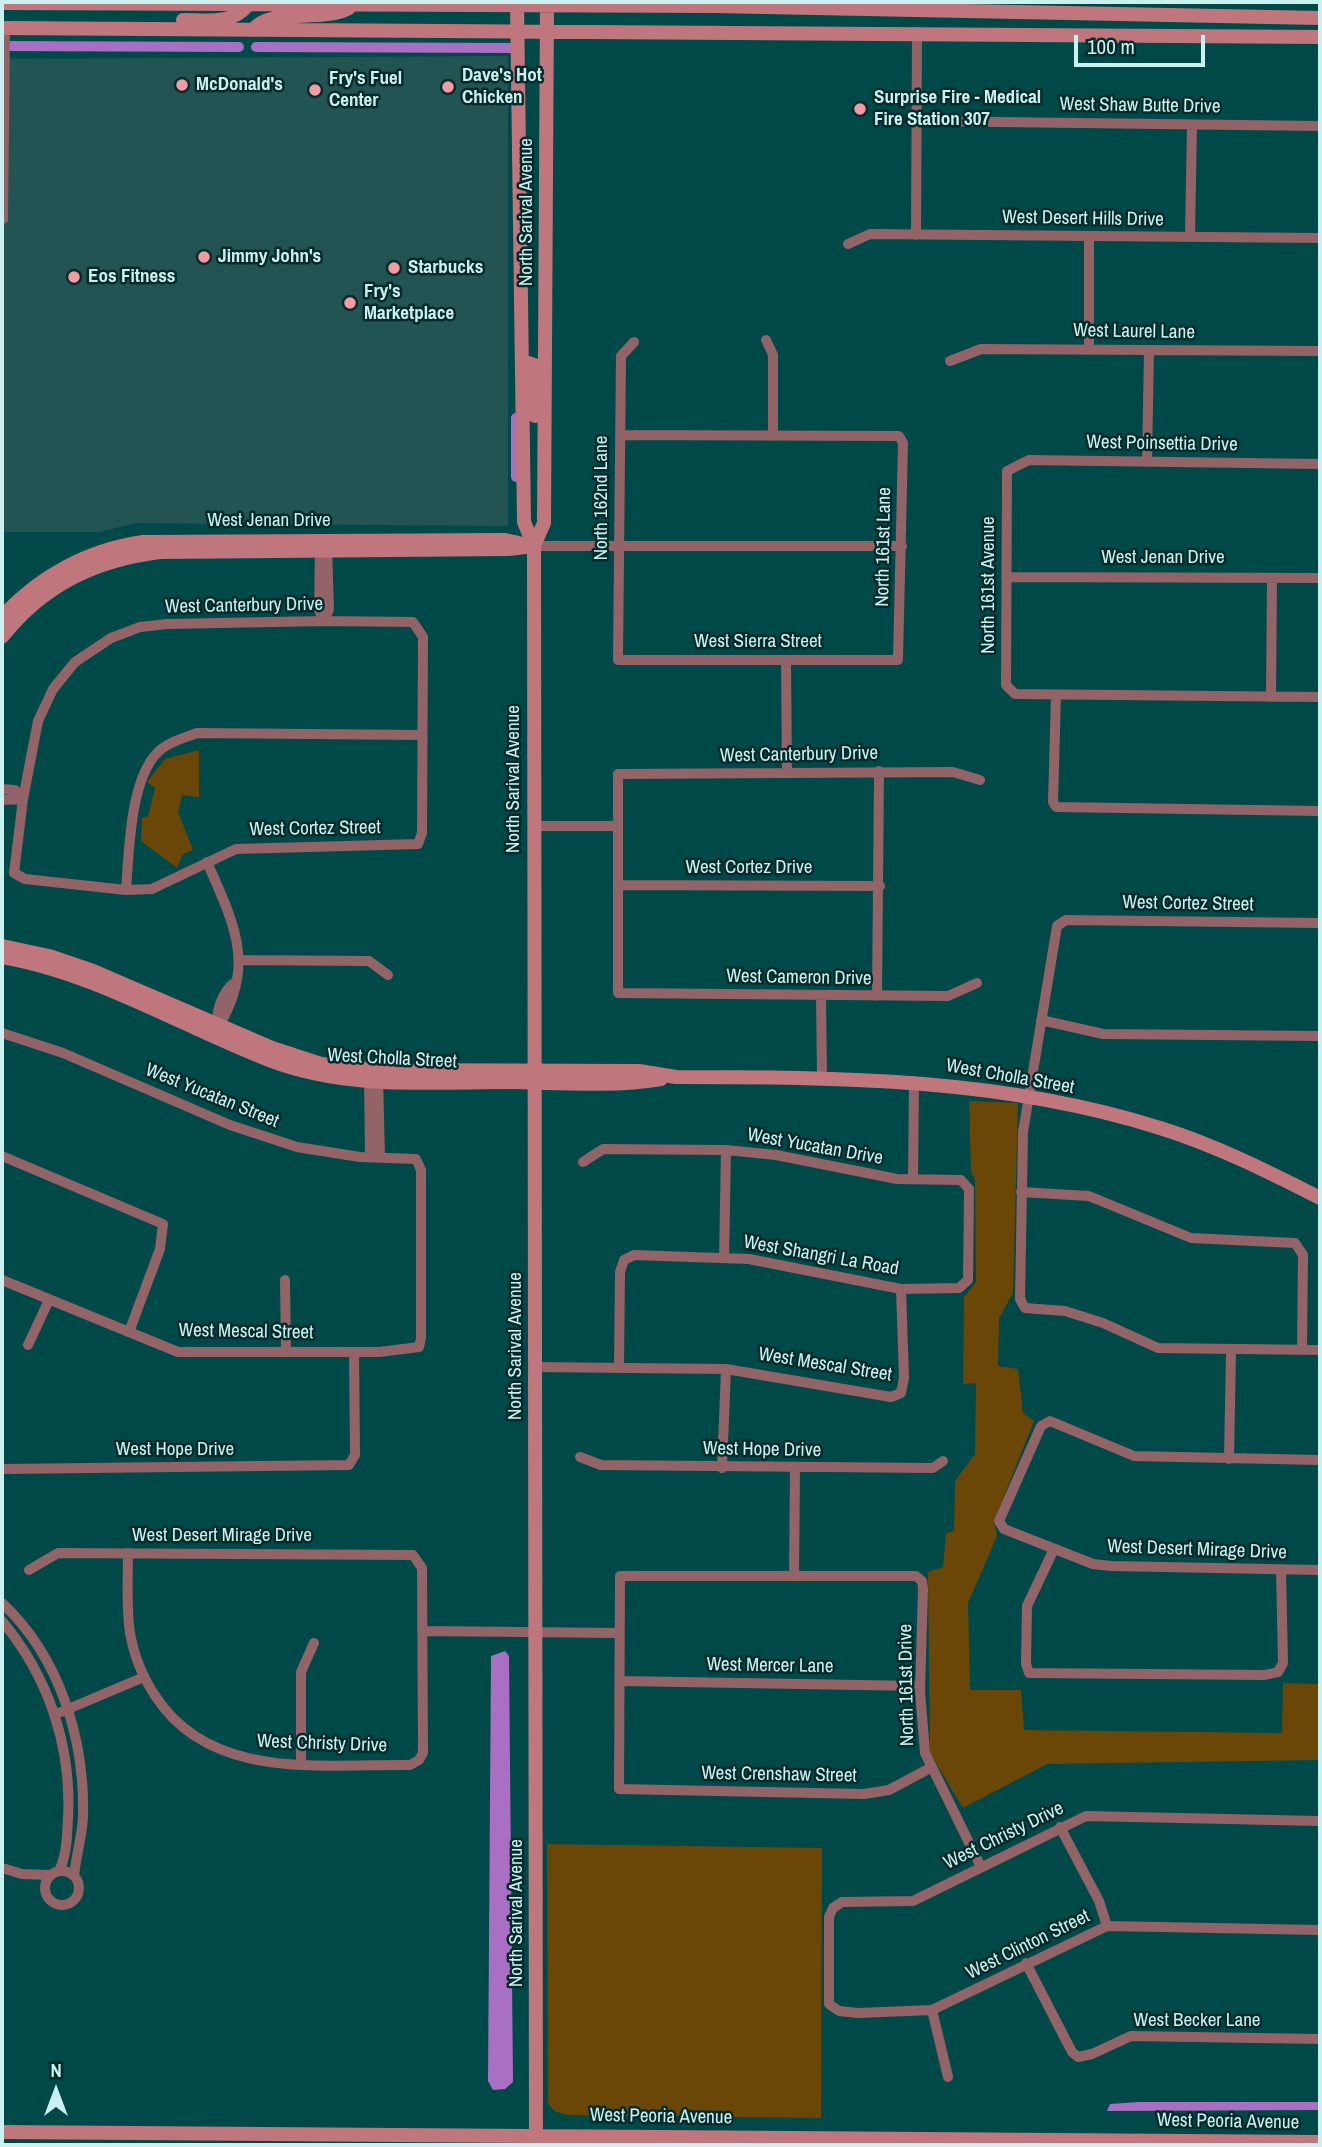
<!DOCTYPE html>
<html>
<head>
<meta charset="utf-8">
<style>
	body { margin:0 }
	#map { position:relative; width:1322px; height:2147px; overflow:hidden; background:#004949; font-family:"Archivo Narrow",sans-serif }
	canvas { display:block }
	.frame { position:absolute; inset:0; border:4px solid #caf0ef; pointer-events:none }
	.north { position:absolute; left:21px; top:2056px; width:70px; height:70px; -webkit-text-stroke:5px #072b2b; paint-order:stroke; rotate:0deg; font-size:19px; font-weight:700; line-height:28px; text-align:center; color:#caf0ef }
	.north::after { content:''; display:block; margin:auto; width:24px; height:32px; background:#caf0ef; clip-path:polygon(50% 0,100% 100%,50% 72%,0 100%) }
	.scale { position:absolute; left:1074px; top:35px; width:131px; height:32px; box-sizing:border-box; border:4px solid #caf0ef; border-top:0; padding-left:9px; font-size:21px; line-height:24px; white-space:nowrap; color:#caf0ef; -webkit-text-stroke:5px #072b2b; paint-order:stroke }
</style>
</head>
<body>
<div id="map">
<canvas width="1322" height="2147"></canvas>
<div class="frame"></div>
<div class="north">N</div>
<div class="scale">100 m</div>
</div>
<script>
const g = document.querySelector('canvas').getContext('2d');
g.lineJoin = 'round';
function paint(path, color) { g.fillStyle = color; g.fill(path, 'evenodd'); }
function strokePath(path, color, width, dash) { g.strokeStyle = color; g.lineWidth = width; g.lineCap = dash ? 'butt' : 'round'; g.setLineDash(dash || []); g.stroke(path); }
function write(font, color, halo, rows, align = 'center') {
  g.font = font + ' "Archivo Narrow",sans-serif'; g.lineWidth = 5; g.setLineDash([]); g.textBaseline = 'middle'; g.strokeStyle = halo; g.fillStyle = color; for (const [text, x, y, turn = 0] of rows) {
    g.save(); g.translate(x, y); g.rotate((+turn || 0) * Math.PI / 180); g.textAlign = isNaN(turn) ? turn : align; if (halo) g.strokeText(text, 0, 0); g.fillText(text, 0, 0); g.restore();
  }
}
const built = new Path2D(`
	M508 56V526L135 523 100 532H2V59Z`);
const green = new Path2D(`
	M199 750V797L182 795 178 812 193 850 183 854 177 868 141 841 142 818 148 816 155 788 147 782 165 759Z
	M969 1101 1018 1103 1013 1293 999 1318 998 1366 1018 1369 1023 1413 1034 1421 994 1521 997 1536 968 1603 970 1690H1021L1024 1730 1282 1733 1283 1683 1320 1684V1760L1047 1764 963 1808 930 1753 928 1572 943 1567 946 1533 954 1531 955 1481 975 1454 976 1383 963 1384 964 1297 976 1282 975 1180 971 1172Z
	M547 1844 822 1848 821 2118 568 2115C558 2113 553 2112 548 2102Z`);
const water = new Path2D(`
	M505 1651 509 1656 513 2082 505 2089 493 2090 488 2081 491 1656Z
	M1139 2102H1320V2110L1107 2111 1110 2104Z`);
const canal = new Path2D(`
	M2 46 239 47
	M256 47 517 48V53
	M516 477V418`);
const street = new Path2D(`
	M917 121 1320 126
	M3 219 5 28
	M916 235 917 32
	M1089 236V348
	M1190 237 1192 125
	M848 244 870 234 1320 238
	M766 340 773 355V436
	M950 361 981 349 1320 351
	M620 435 899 436 903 443 898 660H618L621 356 634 342
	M1147 461 1149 350
	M1320 464 1029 460 1007 471 1006 685 1015 694 1320 697
	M534 546H902
	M320 547 319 610 324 621
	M1006 577 1320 578
	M324 621 413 622 423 637 422 833 418 844 236 849 152 889 126 890 25 879 14 873 23 799 38 721 53 689 75 662 111 638 140 627 167 624Z
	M324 621 329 609 327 547
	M786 660 787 772
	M1056 695 1053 802 1056 807 1320 811
	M1271 697 1272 578
	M2 789 15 790 23 799
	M2 800 23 799
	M533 826H618
	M207 862C234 924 257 966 217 1029
	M618 885 880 886
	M126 890C129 852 130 779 158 752 168 742 184 738 197 733L422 735
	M1320 923 1066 920 1057 926 1023 1132 1020 1299 1025 1308 1065 1311 1103 1323 1158 1348 1320 1350
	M239 960 369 961 388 975
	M977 983 948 996 618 993V774L953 772 980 780
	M821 995 822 1079
	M877 996 879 771
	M1041 1020 1103 1034 1320 1036
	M218 1025C215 1012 223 991 234 983
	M2 1033 63 1053 230 1125 297 1147 360 1157 416 1159 421 1170V1338L419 1347 379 1352H178L2 1280
	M369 1077 370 1157
	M378 1077 380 1157
	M2 1156 163 1224 160 1249 129 1332
	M583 1162 603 1149 726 1150 776 1155 897 1179 961 1180 969 1189 968 1280 959 1288 901 1289 749 1259 634 1255 624 1260 620 1272 619 1367
	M913 1179 914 1081
	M1021 1192 1089 1196 1191 1238 1295 1243 1303 1255 1302 1350
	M724 1258 726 1150
	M285 1280 286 1351
	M28 1345 49 1300
	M534 1367 726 1369 891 1397 901 1393 904 1378 901 1289
	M580 1457 601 1465 933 1468 943 1461
	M1229 1459 1231 1351
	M1320 1460 1134 1456 1050 1421 1041 1426 999 1521 1004 1529 1093 1564 1111 1566 1320 1570
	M722 1468 726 1369
	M2 1469 349 1465 355 1455 354 1352
	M1054 1549 1027 1606 1026 1664 1029 1673 1265 1675 1278 1672 1283 1663 1281 1570
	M29 1570 58 1553 413 1555 422 1568 423 1753 419 1760 410 1765C322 1764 211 1781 156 1697 143 1678 134 1656 130 1633 126 1607 128 1579 128 1553
	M794 1576 795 1469
	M2 1603C60 1657 85 1740 83 1817 82 1837 76 1856 74 1876
	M2 1621C48 1676 72 1746 68 1818 67 1837 67 1854 59 1871
	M422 1631 620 1633
	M620 1681 920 1686
	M61 1712 144 1677
	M301 1764V1672L314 1643
	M932 1767 889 1790 864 1794 619 1789 620 1576H916L922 1581 923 1589 920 1691 925 1753 981 1867
	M1320 1821 1086 1816 913 1901 842 1902 833 1908 829 1917V2004L839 2011 858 2013 932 2010 1107 1926 1320 1930
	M1060 1827 1099 1901 1107 1926
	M2 1868 22 1874 51 1875
	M45 1888a17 17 0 1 1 34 0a17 17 0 1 1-34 0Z
	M1026 1963 1072 2052 1078 2057 1092 2054 1131 2036 1320 2039
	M932 2010 948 2077`);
const secondary = new Path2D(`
	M517 2 524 522 534 546 536 2145
	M2 3 714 6 1320 18
	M183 20C207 20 232 25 248 5
	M2 28 1320 37
	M253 30C270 7 321 23 349 8
	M522 361 534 365 535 416
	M534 546 544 523 547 2
	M2 617C39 576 88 550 143 542L505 540 519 543
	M2 637C43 585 95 560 160 552L508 549 534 546
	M2 946 49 956 93 971 272 1048 321 1064 378 1070 639 1071 676 1077C839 1077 1003 1078 1160 1128 1215 1145 1269 1172 1320 1198
	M2 957C96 973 181 1026 269 1060 346 1090 431 1082 512 1082 561 1083 612 1087 661 1079
	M2 2132 1320 2142`);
const markers = [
	[182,85,7,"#f49aa2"],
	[448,87,7,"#f49aa2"],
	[315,90,7,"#f49aa2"],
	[860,109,7,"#f49aa2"],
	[204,257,7,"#f49aa2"],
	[394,268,7,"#f49aa2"],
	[74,277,7,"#f49aa2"],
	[350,303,7,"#f49aa2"]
];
const poiNames = [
	["Dave's Hot",462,76],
	["Chicken",462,98],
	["Fry's Fuel",329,79],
	["Center",329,101],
	["McDonald's",196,85],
	["Surprise Fire - Medical",874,98],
	["Fire Station 307",874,120],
	["Jimmy John's",218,257],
	["Starbucks",408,268],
	["Eos Fitness",88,277],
	["Fry's",364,292],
	["Marketplace",364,314]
];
const streetNames = [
	["West Shaw Butte Drive",1140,106,1],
	["North Sarival Avenue",527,212,-90],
	["West Desert Hills Drive",1083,219,1],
	["West Laurel Lane",1134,332,1],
	["West Poinsettia Drive",1162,444,1],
	["North 162nd Lane",602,498,-90],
	["West Jenan Drive",269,521],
	["North 161st Lane",884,547,-89],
	["West Jenan Drive",1163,558],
	["North 161st Avenue",989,585,-90],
	["West Canterbury Drive",244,606,-1],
	["West Sierra Street",758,642],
	["West Canterbury Drive",799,755,-1],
	["North Sarival Avenue",514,779,-90],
	["West Cortez Street",315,829,-1],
	["West Cortez Drive",749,868],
	["West Cortez Street",1188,904,1],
	["West Cameron Drive",799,978,1],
	["West Cholla Street",392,1059,3],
	["West Cholla Street",1010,1077,10],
	["West Yucatan Street",212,1096,22],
	["West Yucatan Drive",815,1147,10],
	["West Shangri La Road",821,1256,10],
	["West Mescal Street",246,1332,1],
	["North Sarival Avenue",516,1346,-90],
	["West Mescal Street",825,1365,9],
	["West Hope Drive",175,1450],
	["West Hope Drive",762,1450,1],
	["West Desert Mirage Drive",222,1536],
	["West Desert Mirage Drive",1197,1550,2],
	["West Mercer Lane",770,1666,1],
	["North 161st Drive",907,1685,-91],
	["West Christy Drive",322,1744,2],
	["West Crenshaw Street",779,1775,1],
	["West Christy Drive",1004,1836,-26],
	["North Sarival Avenue",517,1913,-90],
	["West Clinton Street",1028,1945,-26],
	["West Becker Lane",1197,2021],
	["West Peoria Avenue",661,2117,1],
	["West Peoria Avenue",1228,2122,1]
];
paint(built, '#215453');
paint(green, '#6b4707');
paint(water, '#a86fc3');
strokePath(canal, '#a86fc3', 10);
strokePath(street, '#926367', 10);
strokePath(secondary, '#bf767c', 14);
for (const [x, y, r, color] of markers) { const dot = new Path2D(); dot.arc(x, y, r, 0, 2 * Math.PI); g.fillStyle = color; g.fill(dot); strokePath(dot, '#072b2b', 2.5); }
write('bold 19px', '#caf0ef', '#072b2b', poiNames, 'left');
write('19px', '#caf0ef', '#072b2b', streetNames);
</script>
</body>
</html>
